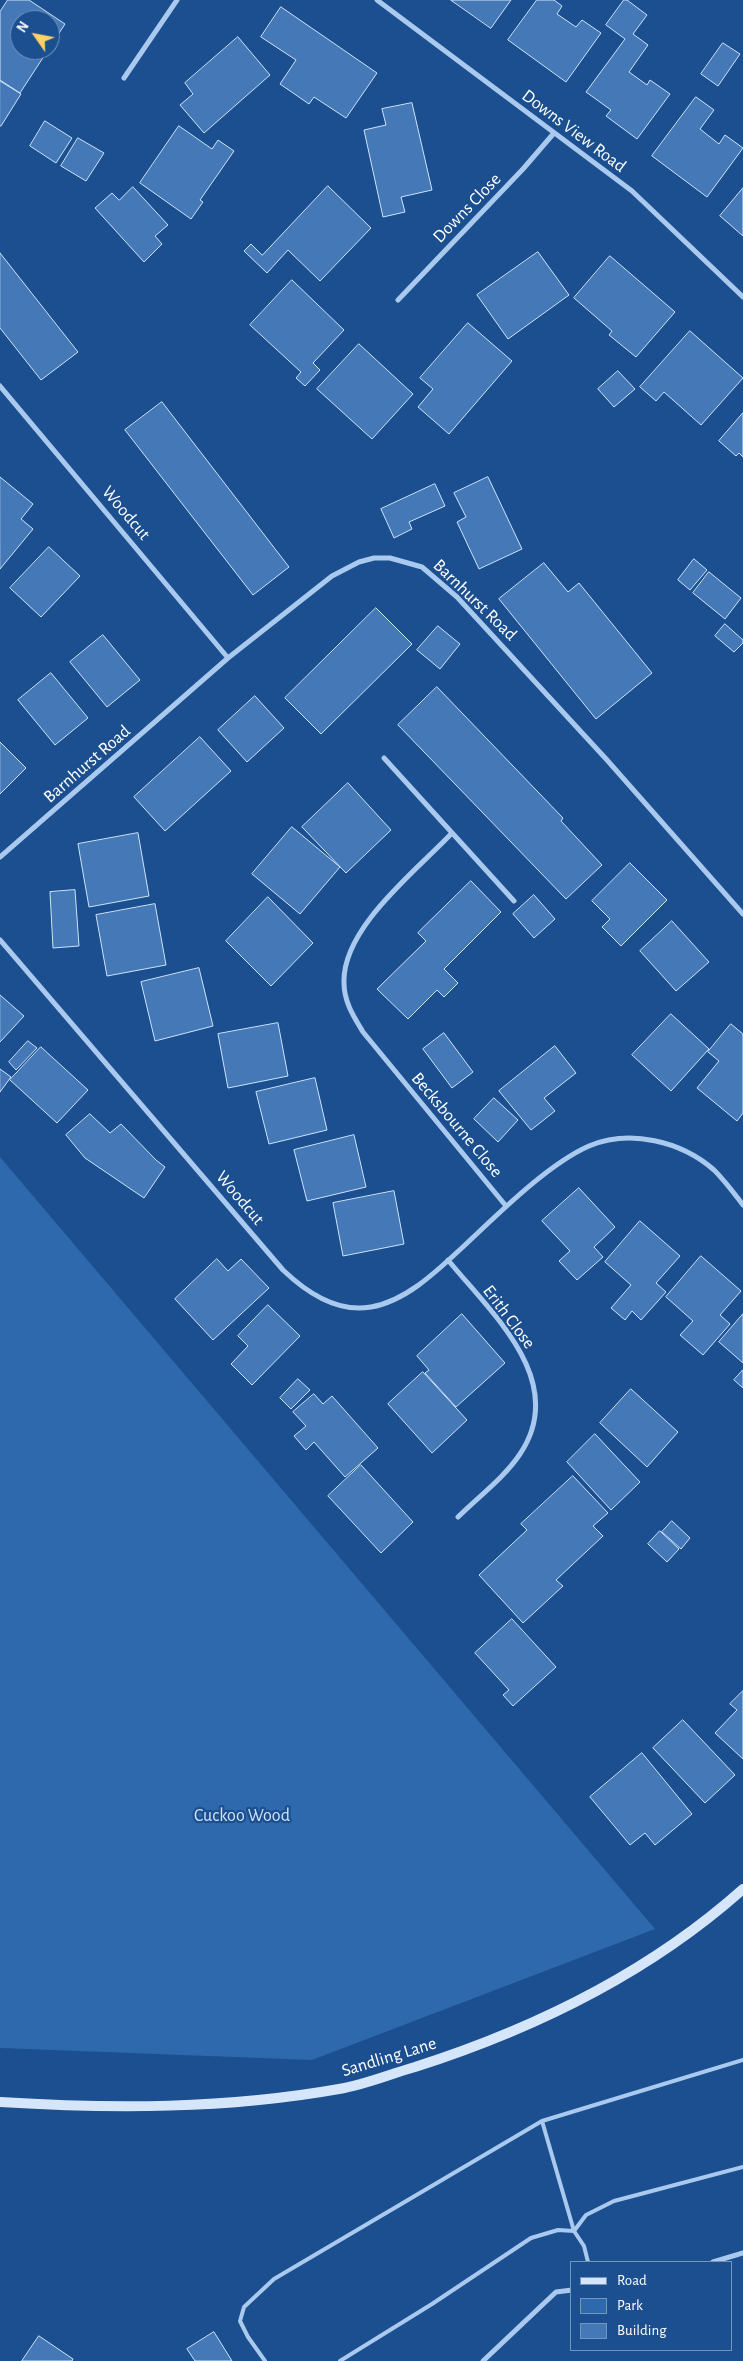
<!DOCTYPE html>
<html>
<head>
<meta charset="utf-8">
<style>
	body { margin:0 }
	#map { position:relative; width:743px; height:2361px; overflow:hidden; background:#1b4f8f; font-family:"Alegreya Sans",sans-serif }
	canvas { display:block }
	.legend { position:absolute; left:570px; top:2261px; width:162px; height:90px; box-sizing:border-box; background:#1b4f8f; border:1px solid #7695bc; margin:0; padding:6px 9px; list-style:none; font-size:15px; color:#fff }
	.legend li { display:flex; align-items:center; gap:10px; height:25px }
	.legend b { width:25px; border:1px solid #7695bc }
	.north { position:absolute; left:10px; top:10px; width:50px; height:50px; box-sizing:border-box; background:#1b4f8f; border:1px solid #7695bc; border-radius:50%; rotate:303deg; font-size:14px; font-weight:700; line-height:20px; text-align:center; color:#fff }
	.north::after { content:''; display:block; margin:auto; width:18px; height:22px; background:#ffd166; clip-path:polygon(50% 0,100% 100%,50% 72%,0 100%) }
</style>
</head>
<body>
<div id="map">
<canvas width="743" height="2361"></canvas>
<ul class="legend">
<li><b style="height:6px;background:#d6e6fa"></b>Road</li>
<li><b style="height:14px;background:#2e69ad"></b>Park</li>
<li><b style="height:14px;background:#4478b7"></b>Building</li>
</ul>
<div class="north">N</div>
</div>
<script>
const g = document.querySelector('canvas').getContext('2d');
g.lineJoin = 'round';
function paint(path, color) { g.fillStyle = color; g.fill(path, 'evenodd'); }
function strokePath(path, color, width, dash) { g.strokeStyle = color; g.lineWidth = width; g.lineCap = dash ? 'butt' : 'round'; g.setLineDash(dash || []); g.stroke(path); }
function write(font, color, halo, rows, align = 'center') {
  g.font = font + ' "Alegreya Sans",sans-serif'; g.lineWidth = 4.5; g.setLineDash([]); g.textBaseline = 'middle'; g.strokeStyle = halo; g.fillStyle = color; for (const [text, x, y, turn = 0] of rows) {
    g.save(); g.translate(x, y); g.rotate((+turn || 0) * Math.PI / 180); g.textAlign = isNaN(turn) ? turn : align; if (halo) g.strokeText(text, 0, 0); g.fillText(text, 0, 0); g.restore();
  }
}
const green = new Path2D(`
	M0 1157 655 1929 312 2060 0 2048Z`);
const building = new Path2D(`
	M8 0H29L65 24 50 47V20H20V50H48L20 93 0 80V12Z
	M451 0H511L491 28Z
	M537 0H554L562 6 557 14 576 27 582 20 601 33 566 82 508 40Z
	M624 0H627L647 15 633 34 648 45 629 72 647 85 650 80 670 94 637 139 606 116 611 110 586 92 625 39 606 25Z
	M281 7 377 73 346 118 314 97 309 104 280 84 296 60 261 37Z
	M238 37 270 75 204 133 180 105 193 94 185 83Z
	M723 43 740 54 718 86 701 74Z
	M0 81 21 94 1 126H0Z
	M696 97 714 110 700 129 719 144 725 135 743 148 707 197 652 156Z
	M412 103 432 190 401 197 405 212 383 217 364 130 386 125 382 109Z
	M45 121 72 138 56 163 30 146Z
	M179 126 212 149 218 140 234 151 200 200 203 202 191 219 140 183Z
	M78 138 104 153 86 181 61 166Z
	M328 186 371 228 320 281 288 250 267 273 244 251 251 244 262 255Z
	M133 187 168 225 155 236 162 244 144 262 95 208 112 193 119 200Z
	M743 188V236L720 216Z
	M538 252 569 295 508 339 477 295Z
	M0 253 78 352 41 380 0 328Z
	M610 256 675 312 636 357 609 335 612 331 574 298Z
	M292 280 344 330 313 363 320 370 305 386 296 378 301 372 250 325Z
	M468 323 512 361 449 434 418 407 433 389 420 378Z
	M690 331 743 378 701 425 664 392 656 401 640 387Z
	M359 344 413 394 372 439 317 389Z
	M618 371 635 389 614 407 598 389Z
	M162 402 289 567 253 595 125 430Z
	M743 413V457L739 453 736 456 719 441Z
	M0 477 33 504 21 519 33 529 0 569Z
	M488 477 522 549 479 569 457 522 466 517 454 493Z
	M435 484 445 506 409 522 412 529 394 538 381 509Z
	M49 547 80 576 41 617 10 588Z
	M694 559 707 570 690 590 678 580Z
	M544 563 568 592 579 583 652 673 596 719 499 599Z
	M709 572 741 598 725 619 693 593Z
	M376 608 412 644 321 734 285 698Z
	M725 624 743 640V643L734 652 715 636Z
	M438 626 460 644 440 669 417 650Z
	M103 635 140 680 107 707 70 662Z
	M51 673 88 718 55 745 18 700Z
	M437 687 563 818 561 821 602 865 566 899 398 725Z
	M255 696 284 728 247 762 218 730Z
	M200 737 231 771 165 831 134 797Z
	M0 742 26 768 0 794Z
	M348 783 391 830 346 873 302 827Z
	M292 827 340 867 300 914 252 874Z
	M138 833 149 896 89 907 78 844Z
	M630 863 667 900 621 946 602 927 610 919 592 901Z
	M471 881 501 912 444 969 458 983 444 997 437 990 408 1019 377 989 426 941 418 933Z
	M75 890 79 946 53 948 50 892Z
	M534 895 555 919 534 938 513 914Z
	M268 897 313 943 271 986 226 941Z
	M155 904 166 965 107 976 96 915Z
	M672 921 709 962 676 991 640 951Z
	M199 968 213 1026 155 1041 141 982Z
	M0 995 24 1016 0 1042Z
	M671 1014 709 1049 671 1091 632 1055Z
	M278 1023 288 1076 228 1088 218 1034Z
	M731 1024 743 1034V1113L737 1121 697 1088 719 1061 708 1052Z
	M444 1033 473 1072 452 1088 423 1049Z
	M28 1041 37 1048 16 1070 9 1062Z
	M555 1046 576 1073 544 1098 555 1111 531 1130 499 1091Z
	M41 1047 88 1090 57 1123 10 1080Z
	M0 1069 11 1077 0 1092Z
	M315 1078 327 1130 269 1144 256 1092Z
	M494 1098 518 1120 498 1142 474 1119Z
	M90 1114 110 1133 121 1124 156 1160 165 1167 144 1198 85 1158 66 1135Z
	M354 1135 366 1187 307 1201 294 1150Z
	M579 1188 615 1227 594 1247 603 1257 577 1280 559 1261 570 1251 542 1221Z
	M394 1191 404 1244 343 1256 333 1203Z
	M640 1221 680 1256 656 1283 666 1292 641 1320 632 1311 625 1320 611 1308 631 1285 605 1262Z
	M701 1256 741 1291 720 1315 730 1324 703 1355 680 1335 693 1321 666 1297Z
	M217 1259 228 1271 241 1259 269 1288 213 1340 175 1299Z
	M268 1305 300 1336 252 1385 231 1364 248 1346 238 1336Z
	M462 1314 505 1363 456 1407 425 1373 429 1370 417 1356Z
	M743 1314V1363L719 1342Z
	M743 1370V1388L734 1380Z
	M423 1372 467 1420 432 1453 388 1404Z
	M298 1379 310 1390 291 1409 280 1398Z
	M631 1389 678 1432 647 1467 600 1423Z
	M314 1394 323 1404 332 1396 378 1448 345 1477 314 1442 306 1450 294 1436 306 1426 293 1412Z
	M595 1434 640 1482 611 1510 567 1462Z
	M361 1465 413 1522 381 1553 328 1496Z
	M573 1476 608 1513 593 1526 603 1536 556 1580 563 1586 523 1623 479 1575 527 1530 521 1524Z
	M672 1521 690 1538 681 1549 662 1532Z
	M660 1531 679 1549 667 1562 648 1544Z
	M512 1619 556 1667 513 1706 503 1695 509 1690 475 1653Z
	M743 1691V1759L715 1733 737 1710 730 1704Z
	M683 1720 735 1775 705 1803 653 1748Z
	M642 1753 692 1814 655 1845 645 1833 630 1845 590 1797Z
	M214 2332 232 2361H195L187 2349Z
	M39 2336 73 2359 72 2361H22Z`);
const lane = new Path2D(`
	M542 2121 574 2231
	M574 2231 586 2215 614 2201 743 2167
	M265 2361 248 2337 240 2321 244 2307 274 2279 542 2121 743 2060
	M340 2361 432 2304 531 2238 558 2230 574 2231 584 2246 588 2262`);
const street = new Path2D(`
	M377 0 632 191 743 297
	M124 78 177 0
	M398 300 523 169 554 133
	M0 386 228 658
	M384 758 514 901
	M452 833C416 871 342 928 344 983 344 1002 354 1017 363 1032L506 1206
	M0 857 228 658 332 576 359 562 374 558H390L422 567 457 597 607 760 743 914
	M0 940 283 1270C306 1292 338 1313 371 1307 407 1301 439 1269 465 1245 498 1214 548 1164 589 1146 630 1129 681 1141 714 1170 725 1181 734 1193 743 1205
	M448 1260C492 1314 569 1381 520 1454 504 1478 478 1497 458 1517
	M713 2262 743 2253
	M483 2361 556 2292 572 2290`);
const secondary = new Path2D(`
	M0 2102C113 2109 226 2109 339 2089 364 2085 390 2074 415 2067 534 2029 649 1973 743 1889`);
const streetNames = [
	["Downs View Road",574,131,37],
	["Downs Close",467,208,-46],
	["Woodcut",126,513,50],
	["Barnhurst Road",475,600,44],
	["Barnhurst Road",87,764,-41],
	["Becksbourne Close",457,1125,50],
	["Woodcut",240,1198,50],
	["Erith Close",509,1317,53],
	["Sandling Lane",389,2057,-17]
];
const parkNames = [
	["Cuckoo Wood",242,1816]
];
paint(green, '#2e69ad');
paint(building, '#4478b7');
strokePath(building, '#cfe3fa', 1);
strokePath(lane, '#a9c9ee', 4);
strokePath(street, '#a9c9ee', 5);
strokePath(secondary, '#d6e6fa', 10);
write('18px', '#fff', '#1b4f8f', streetNames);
write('18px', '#cfe3fa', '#1b4f8f', parkNames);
</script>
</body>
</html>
